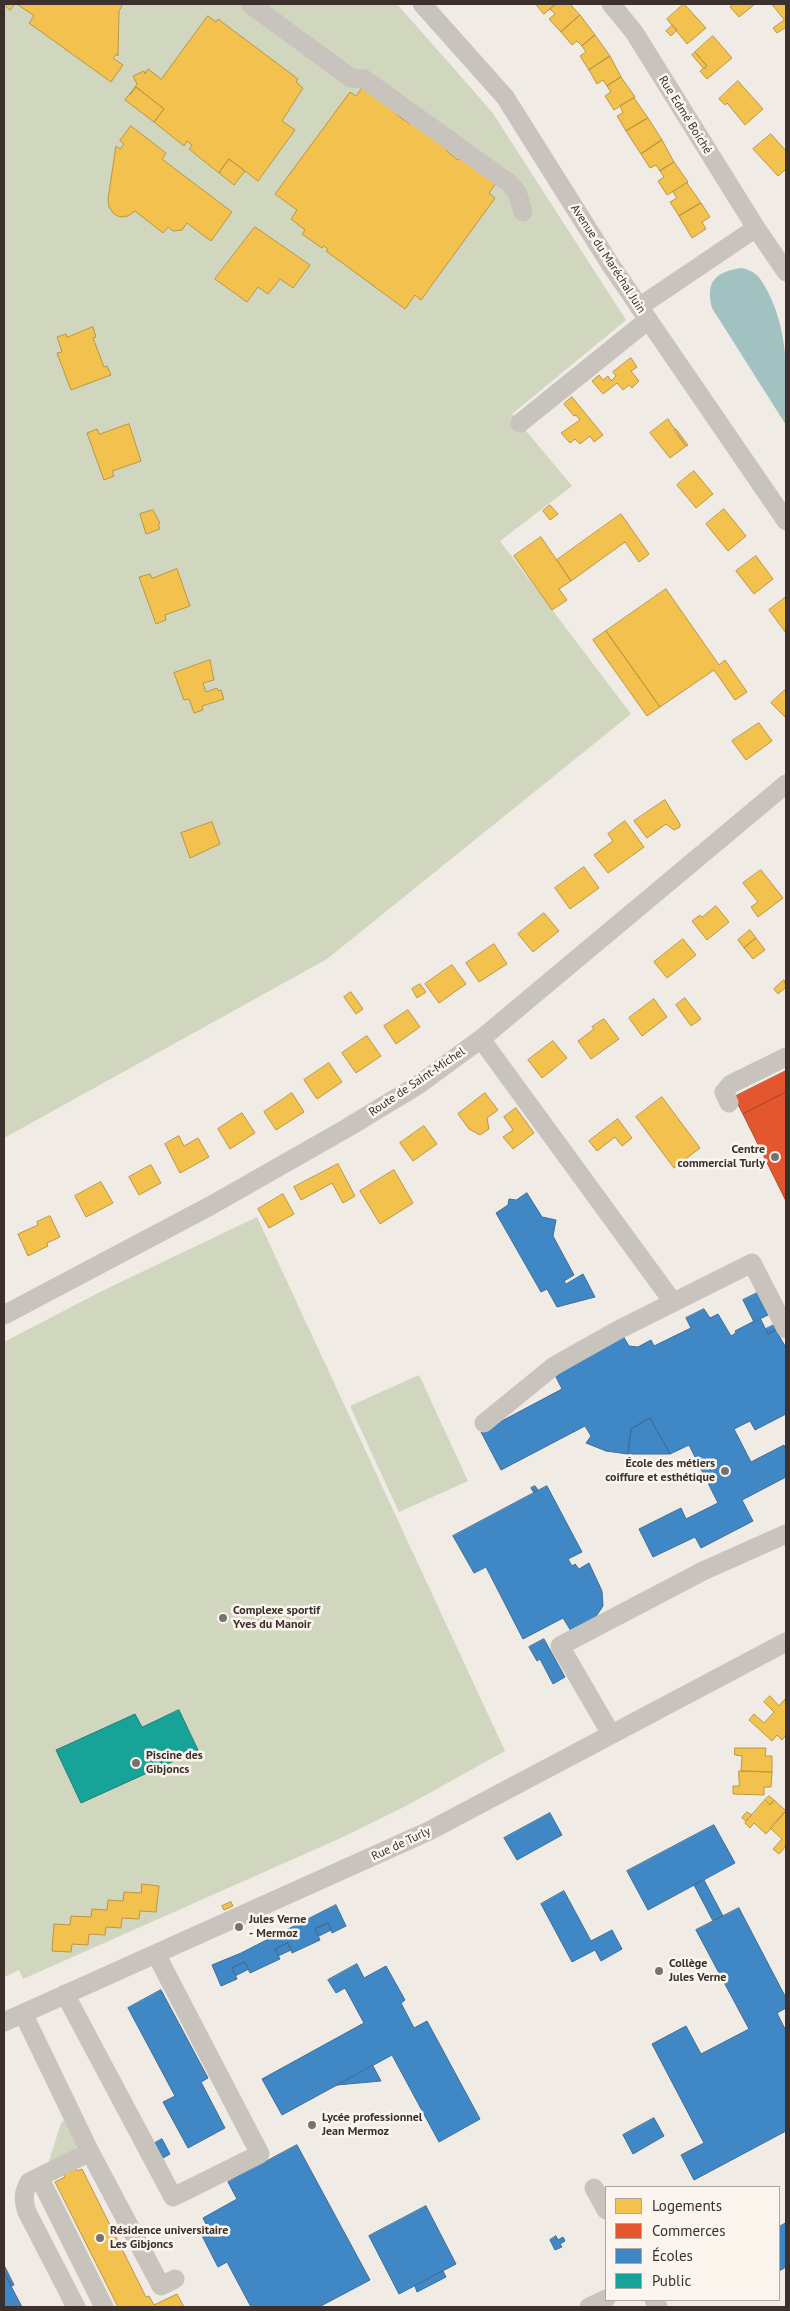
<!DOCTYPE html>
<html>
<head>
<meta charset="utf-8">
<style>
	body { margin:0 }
	#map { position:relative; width:790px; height:2311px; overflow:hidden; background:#f0ebe5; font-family:"PT Sans",sans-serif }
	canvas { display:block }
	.frame { position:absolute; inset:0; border:5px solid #3b302b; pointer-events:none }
	.legend { position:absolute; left:605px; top:2186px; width:175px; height:115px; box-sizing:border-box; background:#fbf5ee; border:1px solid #aea6a0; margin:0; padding:6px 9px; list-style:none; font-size:15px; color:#3b302b }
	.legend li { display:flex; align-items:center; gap:10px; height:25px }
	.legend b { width:25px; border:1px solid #aea6a0 }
</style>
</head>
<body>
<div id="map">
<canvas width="790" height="2311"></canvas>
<div class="frame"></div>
<ul class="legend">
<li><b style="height:14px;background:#f2c14e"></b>Logements</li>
<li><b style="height:14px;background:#e4572e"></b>Commerces</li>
<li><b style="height:14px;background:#3f88c5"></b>Écoles</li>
<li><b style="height:14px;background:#17a398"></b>Public</li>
</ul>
</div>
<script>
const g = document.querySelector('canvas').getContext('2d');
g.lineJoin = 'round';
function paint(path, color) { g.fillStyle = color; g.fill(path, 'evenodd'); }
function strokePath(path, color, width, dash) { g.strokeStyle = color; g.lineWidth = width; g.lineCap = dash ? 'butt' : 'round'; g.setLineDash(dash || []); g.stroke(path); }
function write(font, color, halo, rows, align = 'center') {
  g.font = font + ' "PT Sans",sans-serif'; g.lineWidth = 5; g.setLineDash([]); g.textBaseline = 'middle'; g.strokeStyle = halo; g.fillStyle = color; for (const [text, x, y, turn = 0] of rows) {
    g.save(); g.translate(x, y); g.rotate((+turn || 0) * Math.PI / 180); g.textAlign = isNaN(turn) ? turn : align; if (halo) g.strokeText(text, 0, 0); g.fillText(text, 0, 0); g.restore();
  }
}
const green = new Path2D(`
	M4 4H397L492 112 626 320 512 414 572 486 500 541 631 714 327 959 4 1138Z
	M257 1217 505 1751 406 1806 343 1837 23 1979 19 1970 4 1977V1342L102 1291Z
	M419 1375 468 1481 399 1512 350 1406Z
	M64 2120 78 2145 74 2151 48 2164 61 2123Z`);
const water = new Path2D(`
	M741 268C757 271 761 279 768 292 790 336 786 376 786 425L712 308C705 281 716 272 741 268Z`);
const homes = new Path2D(`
	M4 4H15L10 10Z
	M17 4H123L119 11 118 56 117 54 113 58 123 65 111 82 29 23 34 16Z
	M536 4H556L544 14Z
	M556 4H570L580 15 561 32 549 19 555 14 550 9Z
	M684 4 706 28 687 44 667 19Z
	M734 4H755L739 17 730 7Z
	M772 4H786V27L777 33 773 28 784 20Z
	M580 15 595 35 582 46 577 41 572 45 561 32Z
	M208 16 216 22 218 19 298 79 296 82 303 88 282 121 295 130 258 181 229 159 219 173 189 149 192 145 187 141 184 146 154 122 164 109 136 87 130 95 137 84 133 76 144 71 145 74 148 69 161 79Z
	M673 25 677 30 671 36 666 31Z
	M595 35 610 56 589 70 580 56 586 52 582 46Z
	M713 36 732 58 707 79 700 71 707 66 695 52Z
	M695 52 707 66 704 69 692 55Z
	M610 56 621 77 607 86 603 80 597 84 589 70Z
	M621 77 635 97 614 110 605 96 611 92 607 86Z
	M738 81 763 109 745 125 727 103 725 105 719 99Z
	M364 85 400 111 397 115 410 124 413 121 449 147 446 150 458 160 461 156 497 182 489 193 495 198 421 300 415 295 405 309 326 251 328 249 324 246 322 248 302 234 305 230 291 219 297 210 275 194 350 92 356 96Z
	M136 87 164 109 154 122 125 100Z
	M634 98 648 118 626 131 617 116 623 113 620 106Z
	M648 118 662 140 641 154 626 131Z
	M131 126 166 153 162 159 232 212 211 241 187 223 182 230 173 231 168 227 163 233 135 211 128 216 120 217 114 214 109 207 108 199 116 146 120 149 124 144 120 141Z
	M771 134 786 151V169L778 176 753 149Z
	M662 140 674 162 660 171 656 165 650 168 641 154Z
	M229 159 245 171 234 185 219 173Z
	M674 162 688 182 667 195 658 181 664 177 660 171Z
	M687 183 701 203 679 216 670 202 677 198 673 192Z
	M701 203 710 217 702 222 706 229 692 238 679 216Z
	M255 227 310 265 293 288 280 279 268 294 258 287 247 302 215 279Z
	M93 327 96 337 93 338 104 367 107 366 111 375 71 390 57 353 62 352 57 337 66 334 67 337Z
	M631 358 637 367 631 371 639 381 632 388 629 385 623 390 617 383 603 394 592 381 599 375 603 380 608 376 611 381 616 376 613 372Z
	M572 397 603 435 594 442 590 436 580 444 575 439 570 443 561 433 580 420 576 415 574 416 564 404Z
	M668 419 686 446 670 458 650 433Z
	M129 424 141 461 112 471 114 476 104 480 87 433 97 429 99 434Z
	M676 429 688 445 686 446 674 431Z
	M694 471 713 494 696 508 677 485Z
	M550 505 558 514 550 520 543 511Z
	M724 509 746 536 728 551 706 524Z
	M153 510 160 523 158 524 160 529 146 534 140 514Z
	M621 514 649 554 639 562 625 542 571 581 557 560Z
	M541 537 571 581 559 589 567 600 552 610 514 556Z
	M756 556 773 579 754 594 736 571Z
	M177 569 190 606 165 615 166 620 156 624 139 577 150 574 152 578Z
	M666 589 719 665 725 660 747 692 735 700 714 670 660 707 606 631Z
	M786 597V633L769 610Z
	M606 631 660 707 647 716 593 640Z
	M210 660 214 680 203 683 206 692 217 688 218 691 221 690 224 699 202 706 203 710 194 713 189 699 184 700 174 673Z
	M786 689V718L771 703Z
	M759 723 772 741 746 760 732 741Z
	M665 800 680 824V827L674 830 666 824 647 838 634 821Z
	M625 821 644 847 608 873 594 855 613 841 608 834Z
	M212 822 220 844 190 858 181 833Z
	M584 867 599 888 570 909 555 888Z
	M761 870 783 898 758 917 751 907 758 902 743 883Z
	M716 906 729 922 707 940 692 921 700 915 702 917Z
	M544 913 559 931 533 952 518 934Z
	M750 930 756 938 744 948 738 940Z
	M756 938 765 950 753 959 744 948Z
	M683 939 696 955 667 978 654 962Z
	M494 944 507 964 479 982 466 963Z
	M452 965 466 984 439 1003 425 984Z
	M784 980 786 987 778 994 774 989Z
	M420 984 426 992 417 998 412 989Z
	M351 992 363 1009 356 1014 344 997Z
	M685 998 701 1019 691 1026 676 1005Z
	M654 999 667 1017 642 1036 629 1018Z
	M408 1010 420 1027 396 1044 384 1026Z
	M604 1019 619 1039 591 1059 578 1041 594 1029 592 1027Z
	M367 1036 381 1056 356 1073 342 1053Z
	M553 1041 567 1058 542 1078 528 1060Z
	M329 1063 342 1082 317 1099 304 1080Z
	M292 1093 304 1112 276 1130 264 1112Z
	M485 1093 498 1110 487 1118 489 1129 480 1135 469 1129 458 1114Z
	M662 1097 700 1148 674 1168 636 1117Z
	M516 1108 534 1133 513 1149 503 1137 513 1130 504 1117Z
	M242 1113 255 1133 230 1149 218 1129Z
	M618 1119 632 1138 622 1146 615 1137 597 1151 589 1141Z
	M424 1126 437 1144 413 1161 400 1143Z
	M179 1136 184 1146 198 1138 209 1157 180 1173 165 1144Z
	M338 1164 355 1196 343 1203 332 1183 301 1200 294 1187Z
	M151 1165 161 1183 139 1195 129 1177Z
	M394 1170 413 1203 380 1224 360 1191Z
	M101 1182 113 1203 86 1217 75 1196Z
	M283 1194 294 1214 269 1228 258 1209Z
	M50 1216 60 1237 47 1243 48 1246 28 1256 18 1234 38 1225 37 1222Z
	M770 1696 779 1706 786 1698V1735L782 1740 777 1735 772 1741 749 1720 754 1714 764 1723 774 1712 764 1702Z
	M735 1748H766L765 1756H772V1772L741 1771 742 1756 735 1755Z
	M739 1771 772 1772 771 1787H764V1795L733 1794V1786H739Z
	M769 1796 774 1800 770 1805 765 1800Z
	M765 1800 770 1805 774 1800 786 1811 766 1834 754 1823 750 1828 745 1823Z
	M786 1811V1846L779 1854 773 1849 782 1839 770 1828Z
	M747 1812 752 1815 746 1821 742 1818Z
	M142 1884 159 1886 156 1912 140 1911 139 1919 122 1918 121 1928 106 1927 105 1935 89 1934 88 1945 72 1944 71 1952 52 1951 54 1924 70 1925 71 1916 91 1917 92 1909 107 1910 108 1900 123 1901 124 1892 141 1893Z
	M231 1902 233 1906 224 1910 222 1906Z
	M75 2167 77 2171 82 2169 146 2297 149 2296 154 2305 177 2294 184 2307H118L55 2182 65 2177 63 2172Z`);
const shops = new Path2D(`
	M786 1071V1092L743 1114 734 1097Z
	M786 1092V1201L743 1114Z`);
const schools = new Path2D(`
	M527 1193 542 1217 556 1220 553 1236 574 1275 564 1281 566 1284 583 1274 595 1297 557 1307 547 1289 541 1292 496 1213 508 1205 509 1199 516 1200Z
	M757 1293 768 1315 754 1322 743 1300Z
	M704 1309 710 1318 718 1314 731 1336 736 1333 735 1331 760 1318 768 1334 776 1330 786 1348V1414L755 1430 750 1421 734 1429 751 1462 784 1445 786 1450V1477L742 1500 753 1521 701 1548 695 1537 653 1557 639 1529 681 1508 686 1519 718 1503 689 1445 670 1454 650 1418 631 1429 628 1454 606 1451 586 1443 591 1436 585 1426 501 1470 481 1432 562 1389 554 1373 623 1336 629 1346 638 1347 651 1340 654 1346 691 1328 686 1318Z
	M774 1325 776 1330 768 1334 766 1329Z
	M650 1418 670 1454H628L631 1429Z
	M535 1486 538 1490 534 1493 531 1488Z
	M547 1486 582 1552 568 1559 572 1566 575 1564 579 1569 589 1563 602 1591 603 1606 595 1618 571 1631 563 1618 523 1639 486 1567 474 1573 453 1536Z
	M544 1639 565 1677 553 1684 540 1659 537 1661 529 1647Z
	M550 1813 562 1835 517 1860 504 1838Z
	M714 1825 735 1863 648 1910 627 1871Z
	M704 1880 723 1916 713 1921 694 1885Z
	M564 1891 591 1941 612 1930 622 1949 601 1961 595 1950 572 1962 541 1904Z
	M336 1905 346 1926 332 1933 328 1923 315 1929 320 1940 292 1953 288 1943 275 1949 280 1959 250 1973 245 1962 232 1968 237 1979 221 1986 212 1965 241 1953Z
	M739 1908 786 1998V2008L777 2013 786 2031V2131L694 2180 681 2155 704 2143 652 2044 686 2026 701 2054 749 2029 696 1930Z
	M328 1923 331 1930 319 1936 315 1929Z
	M288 1943 291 1950 278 1956 275 1949Z
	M245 1962 249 1969 235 1976 232 1968Z
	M357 1964 364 1978 386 1966 405 2000 401 2003 414 2028 427 2021 480 2119 439 2142 392 2055 282 2115 262 2079 364 2023 345 1988 336 1993 328 1980Z
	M161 1990 208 2078 201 2082 225 2128 188 2148 163 2102 175 2096 128 2008Z
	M373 2066 381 2081 337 2085Z
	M654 2118 664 2136 633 2154 623 2135Z
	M162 2139 170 2154 163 2158 155 2143Z
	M297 2145 370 2280 319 2307H251L227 2262 218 2267 200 2232 208 2228 203 2218 237 2199 228 2182Z
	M426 2206 456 2264 399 2294 369 2236Z
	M786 2223V2267L779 2271V2227Z
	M556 2236 558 2240 563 2237 565 2241 560 2244 562 2247 555 2250 550 2240Z
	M4 2265 14 2285 11 2286 4 2272Z
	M443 2271 446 2277 417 2292 415 2286Z
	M4 2272 11 2286 22 2307H4Z`);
const public = new Path2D(`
	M179 1710 198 1750 81 1803 56 1750 135 1714 142 1727Z`);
const minor = new Path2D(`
	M250 4 351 78 364 79 509 183 517 192 523 212
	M422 4 505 97 610 264 786 521
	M611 4 634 32 756 228 786 272
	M639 307 756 228
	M520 423 648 320
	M481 1039 673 1302
	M729 1103 724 1092 731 1084 786 1057
	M4 1315 210 1206 347 1128 418 1085 481 1039 786 784
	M484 1423 554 1366 618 1330 752 1263 786 1329
	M611 1734 560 1646 703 1571 786 1534
	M65 1994 173 2197 260 2154 156 1954
	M23 2013 90 2152 161 2286 175 2279
	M4 2022 429 1831 786 1642
	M39 2177 104 2307
	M594 2188 606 2210
	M654 2300 658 2307
	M76 2307 27 2212C23 2200 23 2193 29 2182L90 2152
	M589 2307 606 2299`);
const markers = [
	[775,1157,5,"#7a716c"],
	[725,1471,5,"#7a716c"],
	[223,1618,5,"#7a716c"],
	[136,1763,5,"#7a716c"],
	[239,1927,5,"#7a716c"],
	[659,1971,5,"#7a716c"],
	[312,2125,5,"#7a716c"],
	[100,2238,5,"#7a716c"]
];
const streetNames = [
	["Rue Edmé Boiché",685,115,58],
	["Avenue du Maréchal Juin",608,259,57],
	["Route de Saint-Michel",417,1082,-34],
	["Rue de Turly",401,1844,-25]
];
const poiNames = [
	["Centre",765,1150,"right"],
	["commercial Turly",765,1164,"right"],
	["École des métiers",715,1464,"right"],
	["coiffure et esthétique",715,1478,"right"],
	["Complexe sportif",233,1611],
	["Yves du Manoir",233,1625],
	["Piscine des",146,1756],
	["Gibjoncs",146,1770],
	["Jules Verne",249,1920],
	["- Mermoz",249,1934],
	["Collège",669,1964],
	["Jules Verne",669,1978],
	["Lycée professionnel",322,2118],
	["Jean Mermoz",322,2132],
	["Résidence universitaire",110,2231],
	["Les Gibjoncs",110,2245]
];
paint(green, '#d1d6bf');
paint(water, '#a1c2c1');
paint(homes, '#f2c14e');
strokePath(homes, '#bb9644', 1);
paint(shops, '#e4572e');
strokePath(shops, '#b14b2d', 1);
paint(schools, '#3f88c5');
strokePath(schools, '#3e6e97', 1);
paint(public, '#17a398');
strokePath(public, '#228077', 1);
strokePath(minor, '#c9c3be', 19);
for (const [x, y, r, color] of markers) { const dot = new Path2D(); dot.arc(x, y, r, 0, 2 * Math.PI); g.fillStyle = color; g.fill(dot); strokePath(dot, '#fbf5ee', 2); }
write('12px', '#3b302b', '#fbf5ee', streetNames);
write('bold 12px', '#3b302b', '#fbf5ee', poiNames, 'left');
</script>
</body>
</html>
